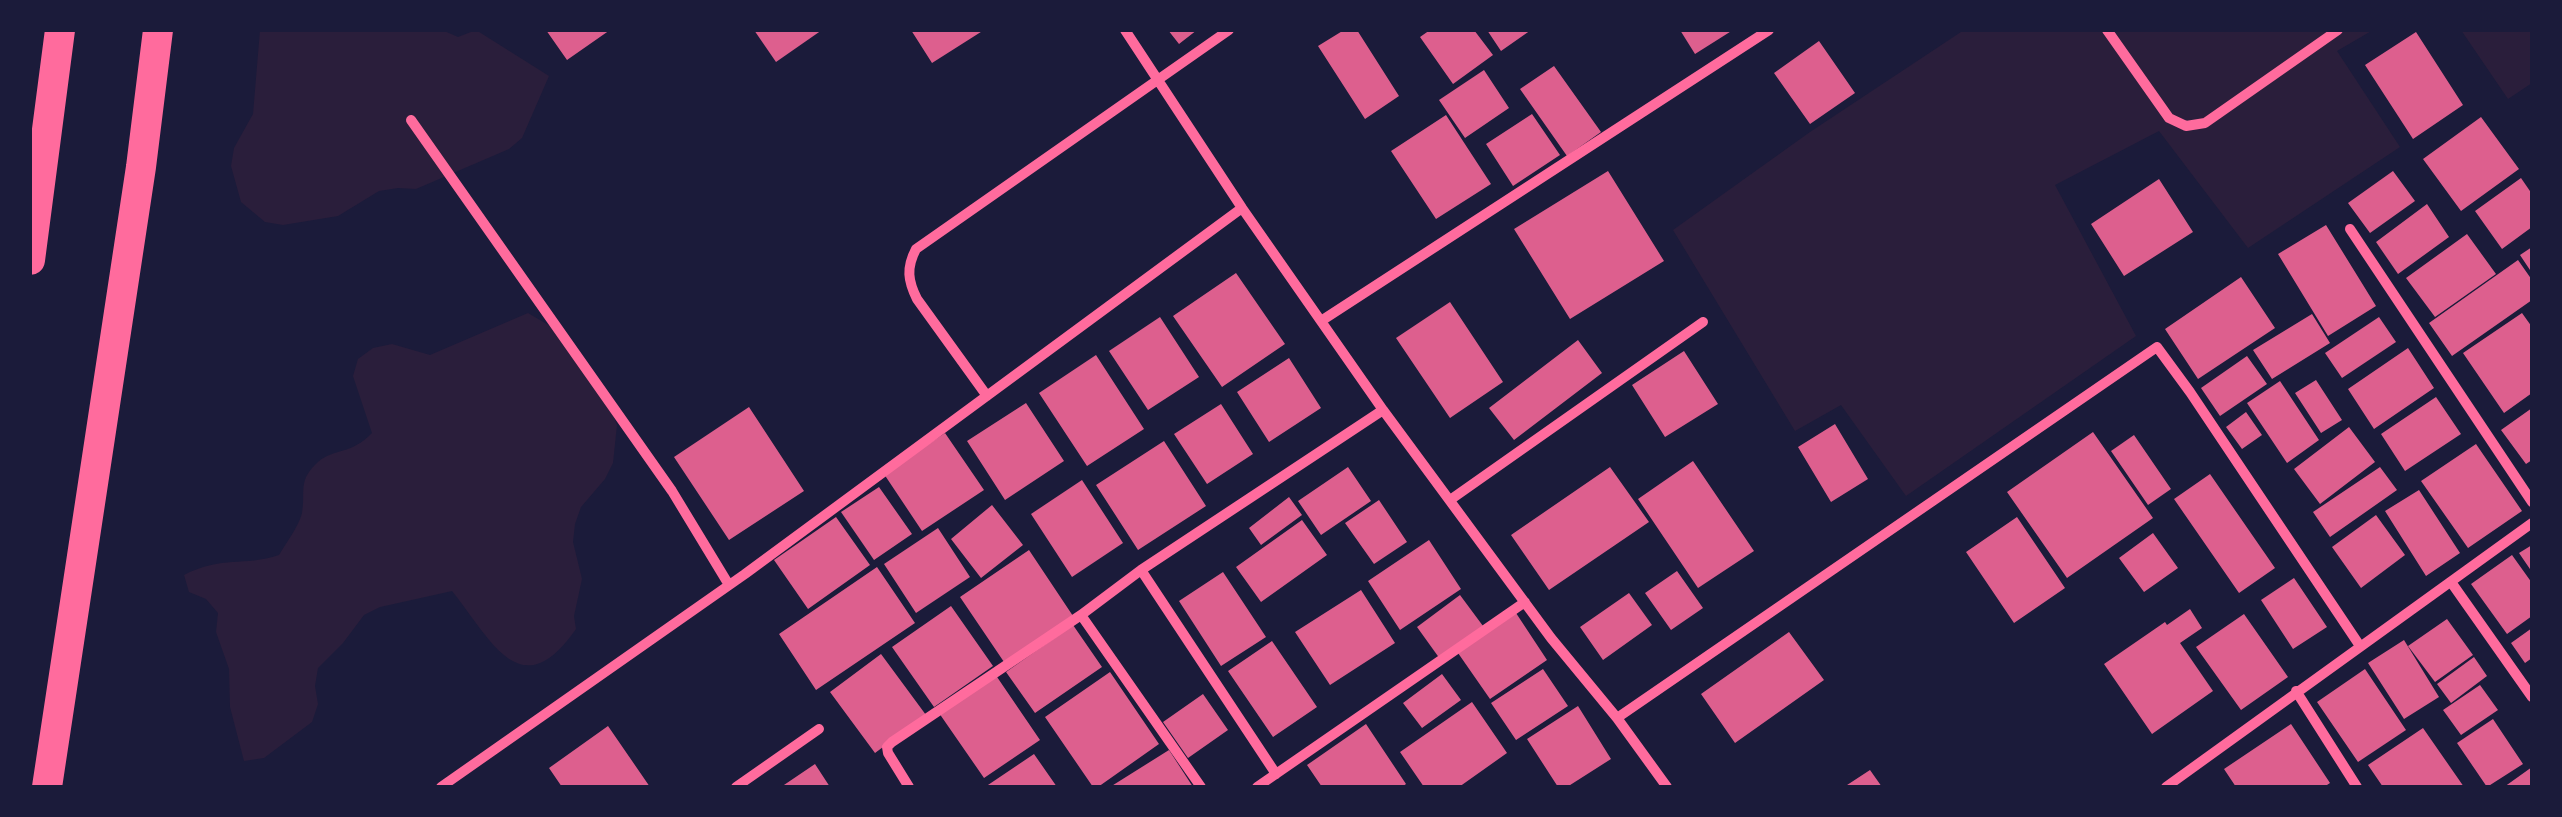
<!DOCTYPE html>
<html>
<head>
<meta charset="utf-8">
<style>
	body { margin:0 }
	#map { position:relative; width:2562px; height:817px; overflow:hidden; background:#1b1b3a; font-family:"IBM Plex Sans",sans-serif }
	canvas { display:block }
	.frame { position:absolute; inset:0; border:32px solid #1b1b3a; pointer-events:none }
</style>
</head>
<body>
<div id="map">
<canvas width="2562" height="817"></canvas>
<div class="frame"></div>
</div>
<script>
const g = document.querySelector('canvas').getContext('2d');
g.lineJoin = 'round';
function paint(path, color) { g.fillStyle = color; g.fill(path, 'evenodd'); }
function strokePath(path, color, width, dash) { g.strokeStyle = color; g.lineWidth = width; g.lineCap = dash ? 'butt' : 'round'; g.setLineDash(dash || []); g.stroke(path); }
const green = new Path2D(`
	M260 30H442L458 37 476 30 549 76 522 138 509 149 416 189 398 188 379 191 338 216 283 225 265 222 241 202 231 166 234 148 253 114Z
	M1964 30H2373L2337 51 2400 147 2248 248 2159 131 2055 185 2136 336 1906 496 1841 405 1795 431 1673 230 1810 132Z
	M2461 30H2532V83L2508 99Z
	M528 313 562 333 610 407 617 425 613 463 605 479 581 507 575 524 573 542 582 579 574 616 576 629C521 708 492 641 452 591L380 607 364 615 343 643 318 668 315 686 318 704 312 722 264 758 244 761 230 707 229 669 216 632 218 613 206 599 189 592 184 575C223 555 243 567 279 555 286 543 299 526 302 513 306 491 297 481 318 462 334 448 351 455 372 433L353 376 358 359 373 348 392 344 430 355Z`);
const building = new Path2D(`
	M546 30H610L567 60Z
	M754 30H822L776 62Z
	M911 30H984L932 63Z
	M1168 30H1197L1179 44Z
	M1344 30H1357L1399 96 1365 119 1318 46Z
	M1430 30H1474L1493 55 1453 84 1420 37Z
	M1487 30H1531L1501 51Z
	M1680 30H1733L1695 54Z
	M2416 32 2463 105 2413 139 2365 65Z
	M1819 41 1855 93 1810 124 1774 73Z
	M1554 66 1601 132 1567 156 1520 89Z
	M1484 70 1509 108 1465 138 1439 100Z
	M1532 114 1560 155 1513 186 1486 144Z
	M1446 115 1491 184 1436 219 1391 151Z
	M2481 117 2519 169 2461 211 2423 159Z
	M1608 171 1664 261 1570 319 1514 229Z
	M2393 171 2415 201 2370 233 2348 203Z
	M2521 178 2532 194V227L2502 249 2475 211Z
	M2159 179 2193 232 2124 276 2091 224Z
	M2427 204 2449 237 2398 274 2376 242Z
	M2326 225 2376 306 2328 336 2278 254Z
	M2467 234 2496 274 2435 317 2406 278Z
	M2532 247V273L2520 255Z
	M2518 260 2532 280V300L2452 356 2429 323Z
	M1236 273 1285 344 1222 387 1173 316Z
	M2241 277 2275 328 2198 379 2165 329Z
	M1450 302 1503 382 1450 418 1396 338Z
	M2522 313 2532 327V393L2504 413 2463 353Z
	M2312 314 2330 343 2272 379 2253 350Z
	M1160 317 1199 377 1148 410 1109 351Z
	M2379 317 2396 342 2342 378 2325 353Z
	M1578 340 1602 373 1514 440 1489 408Z
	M2408 348 2434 388 2374 429 2348 389Z
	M1684 351 1718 404 1665 437 1632 385Z
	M1096 355 1144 429 1087 466 1039 393Z
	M2247 356 2267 384 2220 416 2201 388Z
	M1289 358 1321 408 1269 442 1237 392Z
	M2316 380 2342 420 2321 433 2295 393Z
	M2280 381 2319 440 2287 463 2247 403Z
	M2436 397 2461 434 2405 471 2381 434Z
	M1026 403 1064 461 1005 500 967 441Z
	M1221 404 1253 454 1207 484 1174 434Z
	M749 407 804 491 729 540 674 457Z
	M2532 408V460L2526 464 2501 430Z
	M2246 412 2262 435 2242 449 2226 427Z
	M1835 424 1868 479 1831 502 1798 447Z
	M2349 427 2375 462 2320 504 2294 469Z
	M2093 432 2153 518 2067 578 2007 492Z
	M945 433 984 490 922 531 884 474Z
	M2134 435 2171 489 2148 505 2111 451Z
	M1164 441 1206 506 1138 550 1096 485Z
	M2476 444 2522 511 2468 548 2421 481Z
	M1693 461 1754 551 1698 588 1638 499Z
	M1348 467 1371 501 1321 535 1298 501Z
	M1610 467 1649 522 1549 590 1511 535Z
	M2380 467 2397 490 2330 537 2313 512Z
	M2210 474 2275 568 2239 593 2174 499Z
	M1082 480 1123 543 1072 577 1031 514Z
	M879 487 912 534 874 560 841 512Z
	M2419 490 2460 553 2426 576 2385 511Z
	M1289 497 1302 515 1261 545 1249 528Z
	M1379 500 1407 542 1374 564 1345 523Z
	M992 505 1023 545 981 578 951 539Z
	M2376 515 2405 555 2361 588 2332 547Z
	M836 517 870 565 808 609 774 560Z
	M2017 517 2065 588 2014 623 1966 552Z
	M1302 520 1327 555 1261 602 1236 567Z
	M938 528 970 577 916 613 884 564Z
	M2153 533 2178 568 2144 592 2119 558Z
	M1429 540 1461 589 1400 630 1368 581Z
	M2532 545V572L2519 553Z
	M1029 550 1073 616 1004 662 960 597Z
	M2512 555 2532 583V616L2507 634 2471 584Z
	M877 567 915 623 816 690 779 634Z
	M1677 571 1703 608 1671 630 1645 593Z
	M1223 572 1266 637 1221 666 1179 601Z
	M2294 578 2327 627 2293 649 2261 600Z
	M1361 590 1395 643 1330 685 1295 632Z
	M1629 593 1652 625 1603 660 1580 627Z
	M1460 595 1483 626 1440 659 1417 627Z
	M951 606 993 666 934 707 892 647Z
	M2190 609 2202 628 2180 643 2213 691 2152 734 2104 664 2165 622 2167 625Z
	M1516 613 1547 660 1490 699 1458 653Z
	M2244 614 2288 677 2241 710 2196 647Z
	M2447 619 2473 655 2435 682 2408 646Z
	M1073 625 1102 667 1035 713 1006 672Z
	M2532 628V658L2525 663 2511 643Z
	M1789 632 1824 680 1735 743 1701 694Z
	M2404 640 2439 697 2404 719 2368 663Z
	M1272 641 1317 707 1273 737 1228 671Z
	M881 654 926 715 875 753 830 692Z
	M2474 657 2487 676 2451 703 2437 684Z
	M1543 669 1568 706 1516 740 1491 703Z
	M2365 669 2406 730 2358 762 2317 702Z
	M1110 672 1159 744 1098 787H1093L1045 717Z
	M995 674 1040 740 984 778 939 713Z
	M1442 674 1461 700 1422 728 1403 703Z
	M2480 685 2498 710 2461 735 2443 710Z
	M1203 694 1228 730 1188 758 1163 722Z
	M1472 702 1507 753 1459 787H1424L1400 752Z
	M1578 706 1611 759 1567 787H1558L1527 739Z
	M2493 719 2523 764 2487 787 2457 743Z
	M1366 724 1406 784 1402 787H1322L1307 765Z
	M2291 724 2330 783 2324 787H2236L2224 769Z
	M608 726 650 787H562L549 768Z
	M2423 728 2464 787H2383L2368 765Z
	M1169 750 1193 787H1110Z
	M1034 754 1057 787H985Z
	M815 764 830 787H781Z
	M2532 767V787H2504Z
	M1870 770 1882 787H1844Z`);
const minor = new Path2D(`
	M1125 30 1242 208 1383 410 1551 638 1617 718 1667 787
	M2107 30 2169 118 2186 126 2205 123 2338 30
	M411 120 672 491 729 585
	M2350 229 2532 502
	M1321 321 1769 30
	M987 396 917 299C908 281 906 268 916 249L1229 30
	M1450 500 1703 322
	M2451 582 2532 697
	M1081 615 1201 787
	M2296 691 2357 787
	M1617 718 2157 347 2190 392 2360 646
	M1276 774 1141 570 1383 410
	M441 787 745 574 1242 208
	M736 787 819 729
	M909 787 888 753 887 747 892 742 1081 615 1141 570
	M1257 787 1525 602
	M2166 787 2532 523`);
const motorway = new Path2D(`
	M30 260 60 30
	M47 787 141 167 158 30`);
paint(green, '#2a1e3b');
paint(building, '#dd5f8e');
strokePath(minor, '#ff6b9d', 10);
strokePath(motorway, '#ff6b9d', 30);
</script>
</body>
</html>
